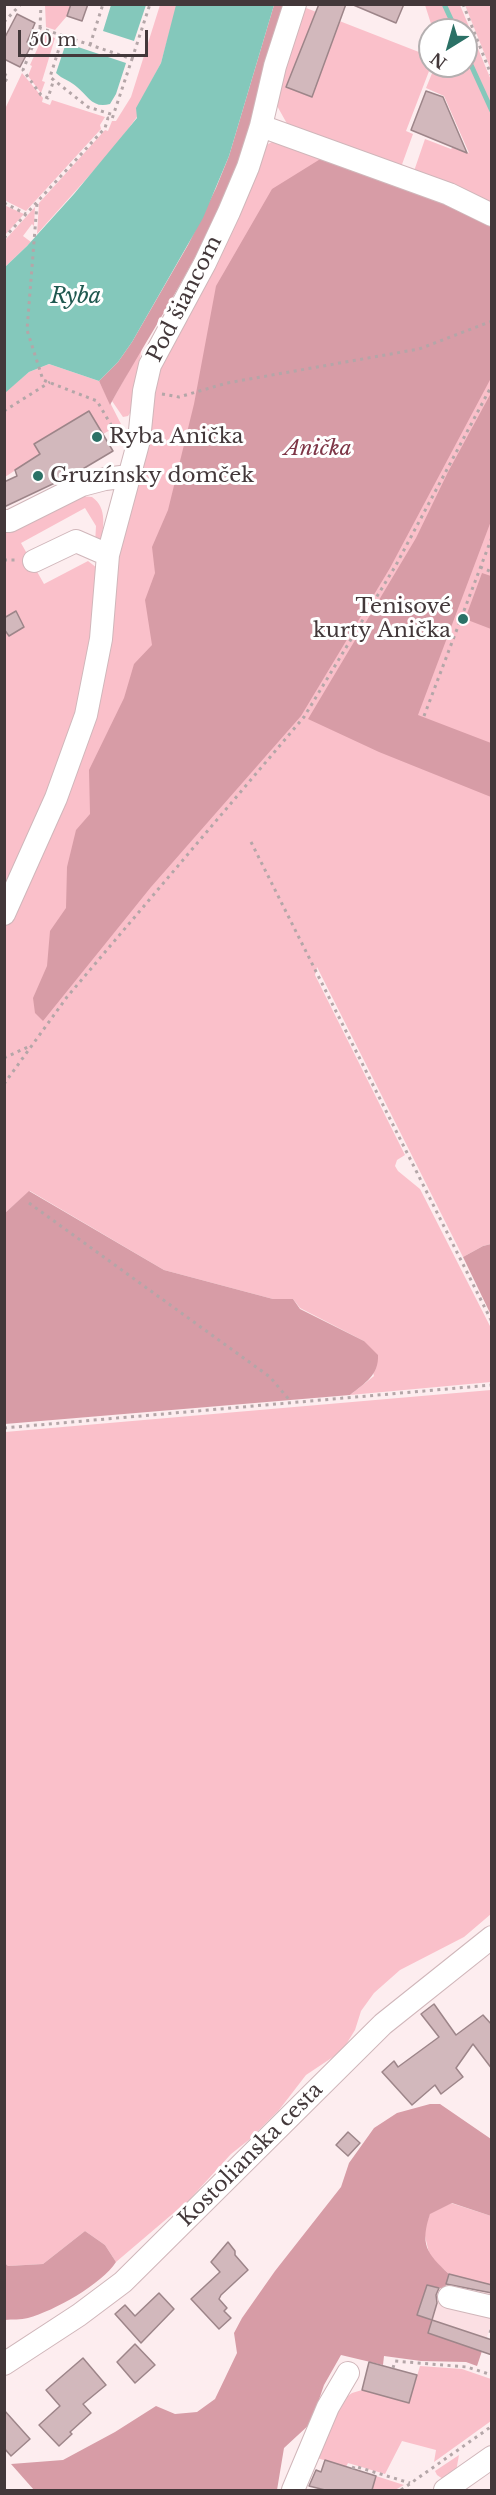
<!DOCTYPE html>
<html>
<head>
<meta charset="utf-8">
<style>
	body { margin:0 }
	#map { position:relative; width:496px; height:2495px; overflow:hidden; background:#fdedef; font-family:"Libre Baskerville",serif }
	canvas { display:block }
	.frame { position:absolute; inset:0; border:6px solid #43383a; pointer-events:none }
	.north { position:absolute; left:418px; top:18px; width:60px; height:60px; box-sizing:border-box; background:#fff; border:2px solid #b4afb0; border-radius:50%; rotate:217deg; font-size:16px; font-weight:700; line-height:24px; text-align:center; color:#43383a }
	.north::after { content:''; display:block; margin:auto; width:21px; height:27px; background:#2b7166; clip-path:polygon(50% 0,100% 100%,50% 72%,0 100%) }
	.scale { position:absolute; left:18px; top:30px; width:130px; height:27px; box-sizing:border-box; border:3px solid #43383a; border-top:0; padding-left:8px; font-size:18px; line-height:21px; white-space:nowrap; color:#43383a; -webkit-text-stroke:4px #fff; paint-order:stroke }
</style>
</head>
<body>
<div id="map">
<canvas width="496" height="2495"></canvas>
<div class="frame"></div>
<div class="north">N</div>
<div class="scale">50 m</div>
</div>
<script>
const g = document.querySelector('canvas').getContext('2d');
g.lineJoin = 'round';
function paint(path, color) { g.fillStyle = color; g.fill(path, 'evenodd'); }
function strokePath(path, color, width, dash) { g.strokeStyle = color; g.lineWidth = width; g.lineCap = dash ? 'butt' : 'round'; g.setLineDash(dash || []); g.stroke(path); }
function write(font, color, halo, rows, align = 'center') {
  g.font = font + ' "Libre Baskerville",serif'; g.lineWidth = 6; g.setLineDash([]); g.textBaseline = 'middle'; g.strokeStyle = halo; g.fillStyle = color; for (const [text, x, y, turn = 0] of rows) {
    g.save(); g.translate(x, y); g.rotate((+turn || 0) * Math.PI / 180); g.textAlign = isNaN(turn) ? turn : align; if (halo) g.strokeText(text, 0, 0); g.fillText(text, 0, 0); g.restore();
  }
}
const built = new Path2D(`
	M449 2274 491 2285V2325L482 2351 428 2333 417 2315 427 2285 445 2289Z`);
const green = new Path2D(`
	M45 5H71L67 16 55 30 46 27Z
	M160 5H176V9L161 63 137 108V117L114 148 37 234 39 203 105 130 108 131 112 121H116L131 97Z
	M425 5H460L491 80V208L413 174 425 139 451 149 453 147 469 153 444 96 426 88 435 66H466V30H433Z
	M465 5H491V70Z
	M301 6 424 54V56L430 58 431 66 406 131 413 134 400 170 290 129 276 104Z
	M44 34 55 38 42 81 45 82 41 93 28 76 32 66 30 65Z
	M22 73 43 98 42 102 50 105 52 100 105 117 100 125 101 129 26 211 4 200 5 109Z
	M274 141 491 224V1244L483 1246 463 1257 317 967 315 975 405 1155 397 1160 395 1166 398 1171 420 1189 491 1328V1382L350 1395 374 1376 364 1341 300 1308 293 1299H273L164 1270 30 1191 5 1213V527L80 496 92 497C108 508 103 528 101 544H95L96 526 85 508 21 543 44 584 88 561 97 568 155 377 266 145Z
	M4 205 24 214 5 235H4Z
	M35 207 34 226 32 224 23 236 31 242 5 267V240Z
	M142 347 130 413 128 416 123 417 112 401Z
	M49 364 99 381 121 424 103 434 89 411 34 444 40 454 5 477 4 393 29 372Z
	M491 1390V1914L464 1937 400 1970 374 1993 361 2011 355 2030 342 2051 306 2075 279 2110 250 2139 231 2154 190 2199 116 2262 105 2245 85 2231 43 2264 8 2266 5 2263V1432Z
	M451 2203 491 2216V2285L449 2274 430 2257 424 2232 430 2213Z
	M420 2366 462 2369 491 2379V2421L434 2462 436 2450 402 2441 385 2474 348 2463 346 2467 314 2457 345 2398 352 2393 362 2390 409 2403Z
	M459 2455 455 2477 446 2481 437 2475 435 2471Z
	M376 2476 404 2485 395 2490H372Z`);
const forest = new Path2D(`
	M274 5H287C267 70 250 138 223 200 192 271 148 337 110 405L99 381 118 362 132 342 188 245 216 188 229 156Z
	M322 158 427 193 491 224V378L390 568 301 716 151 887 43 1021 35 1013 33 998 47 966 50 931 66 908 67 867 76 830 90 814 89 770 124 698 134 664 152 645 145 600 155 573 152 547 168 510 194 404 216 286 272 189Z
	M491 393V521L418 715 491 743V797L379 752 308 719 416 538 448 472Z
	M482 573 491 576V629L465 619Z
	M29 1191 164 1270 273 1299H293L300 1309 364 1341 378 1355C379 1375 365 1383 350 1395L5 1424V1213Z
	M491 1244H492L491 1315 463 1257 483 1246Z
	M430 2104H440L491 2139V2216L452 2203 430 2214C420 2244 426 2253 449 2274L445 2289 427 2285 417 2315 432 2320 428 2333 482 2351 477 2366 466 2362 421 2361 384 2356 383 2365 341 2355 324 2385 311 2423 284 2448 277 2490H34L11 2464 63 2460 115 2432 156 2406 175 2414 197 2412 215 2399 237 2353 234 2333 242 2318 275 2271 341 2187 349 2163 374 2128 397 2113Z
	M85 2231 105 2245 116 2262C102 2284 54 2311 28 2318 21 2320 12 2319 5 2320V2263L8 2266 43 2264Z`);
const water = new Path2D(`
	M111 5H146L134 41 103 31Z
	M176 5H274L229 156 203 218 132 342 118 362 99 381 49 364 29 372 5 393V267L27 246 74 194 137 118 136 108 161 63Z
	M66 43 126 63 116 94 110 104C93 109 88 96 77 87 71 81 62 79 56 73Z`);
const stream = new Path2D(`
	M444 4 456 30
	M466 54 492 111`);
const building = new Path2D(`
	M71 4H88L82 21 67 16Z
	M319 4H346L312 97 286 87Z
	M351 4H404L396 23Z
	M17 14 35 23 27 42 32 44 20 67 4 59V39Z
	M426 91 443 97 467 153 411 130Z
	M89 411 113 451 76 473 4 507V482L17 476 15 470 40 454 34 444Z
	M16 611 24 627 9 636 4 629V618Z
	M434 2004 456 2035 483 2015 492 2025V2069L473 2044 456 2068 463 2077 441 2094 435 2085 412 2105 382 2072 394 2061 398 2067 439 2037 421 2014Z
	M348 2132 360 2143 348 2156 336 2145Z
	M228 2242 235 2251V2255L248 2270 221 2295 219 2299 227 2308 224 2311 231 2318 219 2329 191 2299 220 2272 211 2262Z
	M449 2274 492 2285V2293L446 2284Z
	M427 2285 439 2288 436 2295 437 2303 432 2320 417 2315Z
	M159 2293 174 2309 141 2343 115 2314 125 2305 135 2316Z
	M432 2320 492 2340V2355L428 2333Z
	M135 2344 155 2365 135 2383 117 2362Z
	M83 2358 106 2385 83 2404 91 2413 70 2432 72 2434 59 2446 39 2425 60 2406 46 2390Z
	M369 2362 417 2375 409 2403 362 2390Z
	M4 2410 30 2439 11 2456 4 2448Z
	M325 2460 376 2476 372 2490H325L309 2486 316 2470 321 2472Z`);
const path = new Path2D(`
	M463 4 492 77
	M4 22 21 4
	M40 28 41 4
	M63 36 50 77 88 107 114 115
	M90 45 103 4
	M132 59 150 4
	M4 74 8 76 4 84
	M4 203 26 214
	M37 204 27 330 43 380 97 401 117 435 120 436
	M4 238 105 128 108 118 112 119 132 59 40 28 23 70 41 95 48 98 54 79
	M162 394 179 397 227 383 419 349 492 321
	M4 411 50 382
	M4 560H15
	M480 567 492 572
	M424 716 492 537
	M4 811V823
	M251 842 492 1322
	M4 1058 30 1046
	M4 1084 67 997 304 717 396 565 492 385
	M29 1203 270 1377 291 1402
	M4 1428 492 1385
	M489 2331 492 2332
	M393 2368 395 2361 467 2367 492 2375
	M353 2469 354 2466 410 2483
	M401 2490 492 2426`);
const minor = new Path2D(`
	M261 126 449 194 492 215
	M4 521H10L82 485 105 479 129 476
	M34 561 76 541 108 555
	M4 914 56 798 86 715 101 639 108 555 139 440 144 391 150 365 205 263 229 212 248 167 261 126 275 66 295 4
	M449 2297 492 2307
	M4 2364 79 2315 123 2282 383 2024 492 1937
	M293 2490 328 2407 348 2373
	M445 2490 492 2457`);
const markers = [
	[97,437,6,"#2b7166"],
	[38,476,6,"#2b7166"],
	[463,619,6,"#2b7166"]
];
const streetNames = [
	["Pod šiancom",185,299,-63],
	["Kostolianska cesta",251,2155,-45]
];
const poiNames = [
	["Ryba Anička",109,437],
	["Gruzínsky domček",50,476],
	["Tenisové",451,607,"right"],
	["kurty Anička",451,631,"right"]
];
const parkNames = [
	["Anička",318,449]
];
const waterNames = [
	["Ryba",76,297]
];
paint(built, '#fbdfe3');
paint(green, '#fac0ca');
paint(forest, '#d79ca6');
paint(water, '#84c8bb');
strokePath(stream, '#84c8bb', 5);
paint(building, '#d2b8bc');
strokePath(building, '#9d8589', 1.5);
strokePath(minor, '#d0b6ba', 24);
strokePath(path, '#b4a6a8', 3, [3, 4.5]);
strokePath(minor, '#fff', 22);
for (const [x, y, r, color] of markers) { const dot = new Path2D(); dot.arc(x, y, r, 0, 2 * Math.PI); g.fillStyle = color; g.fill(dot); strokePath(dot, '#fff', 2); }
write('21px', '#43383a', '#fff', streetNames);
write('21px', '#43383a', '#fff', poiNames, 'left');
write('italic 21px', '#7e3647', '#fff', parkNames);
write('italic 22px', '#205950', '#fff', waterNames);
</script>
</body>
</html>
